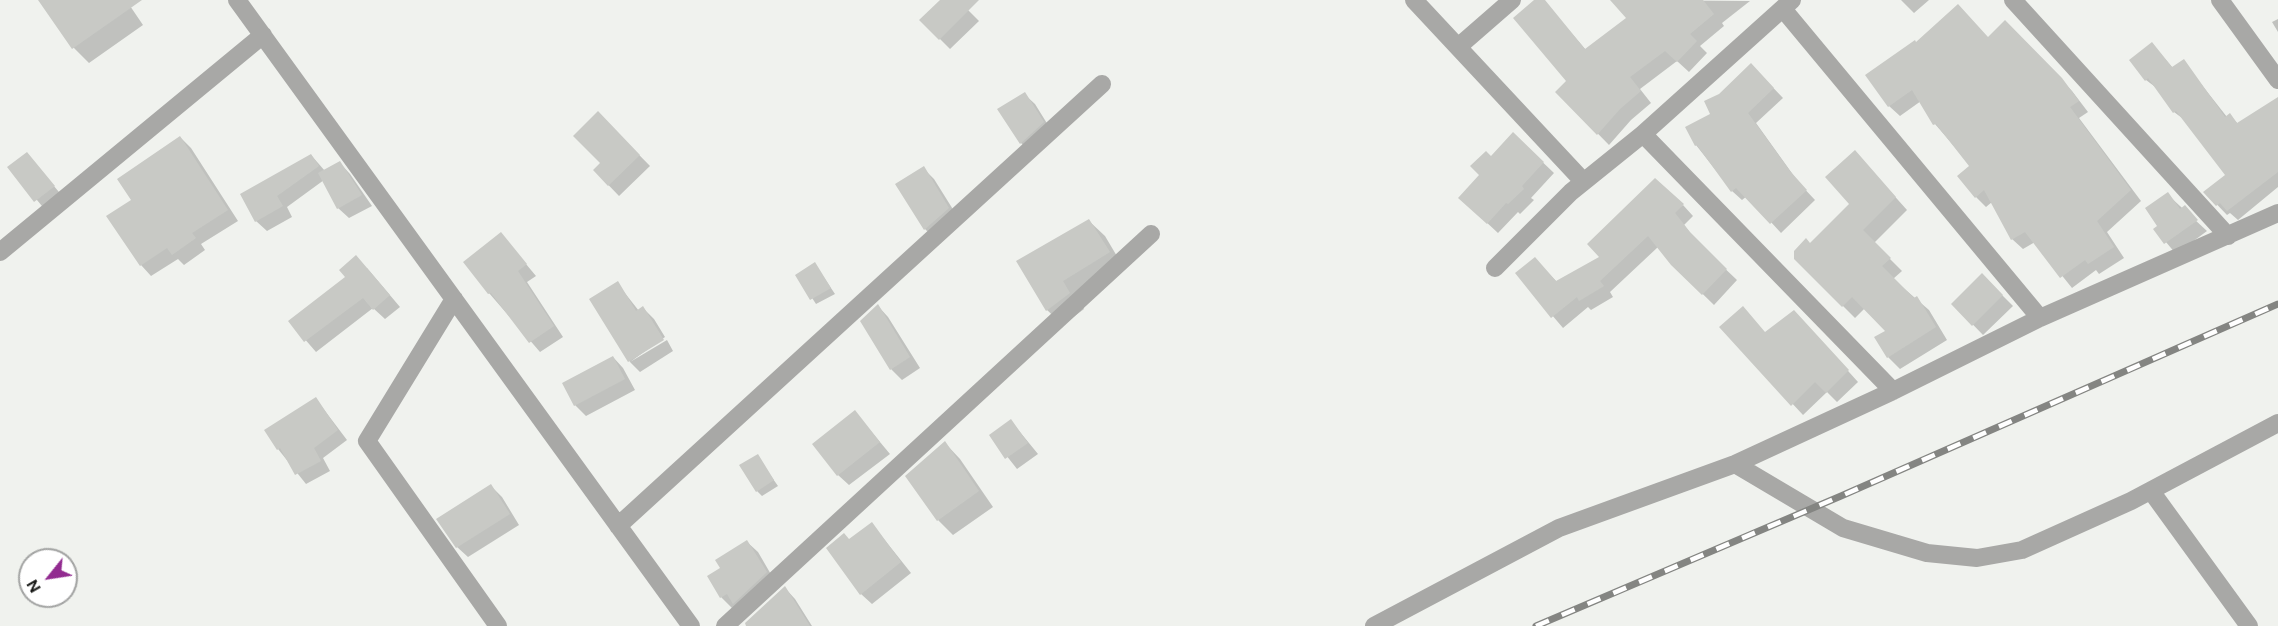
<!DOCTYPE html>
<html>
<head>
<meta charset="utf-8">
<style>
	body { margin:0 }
	#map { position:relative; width:2278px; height:626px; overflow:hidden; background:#f0f2ee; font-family:"DM Sans",sans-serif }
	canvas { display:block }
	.north { position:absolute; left:18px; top:548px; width:60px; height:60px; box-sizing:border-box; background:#fff; border:2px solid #a2a3a2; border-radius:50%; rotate:240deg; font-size:16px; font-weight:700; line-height:24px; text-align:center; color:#171816 }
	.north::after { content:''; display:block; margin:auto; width:21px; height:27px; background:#922b90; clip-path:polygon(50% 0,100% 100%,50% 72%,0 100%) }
</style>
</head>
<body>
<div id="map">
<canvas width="2278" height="626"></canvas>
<div class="north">N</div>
</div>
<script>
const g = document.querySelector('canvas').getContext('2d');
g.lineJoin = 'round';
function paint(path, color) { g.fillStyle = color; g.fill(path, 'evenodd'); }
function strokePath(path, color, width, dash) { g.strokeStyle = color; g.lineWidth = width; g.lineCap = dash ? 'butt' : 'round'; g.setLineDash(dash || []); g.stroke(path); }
const shadow = new Path2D(`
	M55 0H126L143 25 89 63 74 48 45 7Z
	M942 0H958L979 21 950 49 921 20Z
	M1536 0H1543L1586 50 1628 18 1612 0 1750 1 1722 23 1724 26 1700 46 1707 53 1689 72 1677 61 1640 89 1651 103 1631 120 1609 145 1557 92 1568 82Z
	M1901 0H1929L1914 13Z
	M2278 19V32L2272 22Z
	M2005 22 2072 91 2088 112 2079 118 2141 201 2107 232 2124 258 2099 274 2096 270 2072 288 2035 242 2023 249 2012 239 1992 202 1986 207 1976 197 1971 166 1935 124 1921 101 1900 116 1889 106 1917 44 1988 39Z
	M2152 44 2173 68 2183 61 2227 117 2230 115 2238 124 2278 99V187L2238 220 2230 213 2227 215 2205 192 2227 175 2186 121 2174 112 2158 89 2146 80 2131 60Z
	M1761 75 1783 98 1756 123 1799 183 1815 200 1781 233 1747 196 1742 200 1732 191 1696 145 1719 95Z
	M1024 94 1035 104 1053 133 1031 153 1021 143Z
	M598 113 650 166 619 196 595 171 602 163Z
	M1513 134 1554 173 1531 198 1534 200 1520 214 1518 212 1498 233 1471 208 1481 175 1491 158Z
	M180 137 191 148 238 221 201 244 205 250 184 265 178 259 151 276 141 265Z
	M1855 152 1907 210 1874 243 1902 271 1893 279 1929 310 1947 340 1900 369 1888 357 1887 331 1865 308 1855 318 1795 258 1851 204Z
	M27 154 64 198 46 211 10 167Z
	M311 155 325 171 340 163 350 174 372 206 349 218 338 208 324 180 287 207 292 217 267 231 256 221 242 194Z
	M923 168 934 179 959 219 936 240 925 229 897 185Z
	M2167 194 2207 231 2176 254 2155 229 2160 226Z
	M1683 205 1693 216 1684 225 1699 244 1737 280 1714 305 1672 264 1658 247 1610 292 1613 297 1591 310 1588 307 1563 328 1517 274 1535 259 1557 282 1601 258Z
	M1089 221 1105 236 1124 268 1077 296 1084 309 1063 325 1047 310 1018 261Z
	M501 234 536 276 527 282 563 337 540 352 489 293Z
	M815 264 835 294 816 304 797 275Z
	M367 268 400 307 385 319 373 308 316 352 290 322Z
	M1982 275 2013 306 1983 335 1953 304Z
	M617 283 639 311 643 308 654 319 665 337 630 362 591 299Z
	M878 306 888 317 920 368 902 380 891 369Z
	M1804 322 1858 382 1837 402 1827 392 1803 415 1721 327 1766 333Z
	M667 340 673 351 640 372 630 362Z
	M613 357 623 368 635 390 586 416 575 405Z
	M316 399 347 440 323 458 330 471 306 484 278 449Z
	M855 412 890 454 849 485 838 475Z
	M1011 421 1038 454 1017 469 991 436Z
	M945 443 960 459 993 507 953 535 938 520Z
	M757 456 778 486 762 496 757 491Z
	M491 486 502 497 519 525 468 557 457 547Z
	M872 524 911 573 872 604 861 594 849 541Z
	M747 542 758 552 776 583 732 608 721 597 722 569Z
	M785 588 795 599 812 626H748Z`);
const building = new Path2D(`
	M38 0H142L72 49Z
	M940 0H979L939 40 919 20Z
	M1534 0H1545L1585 49 1626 18 1610 0H1703L1714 14 1690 34 1697 41 1677 62 1665 51 1630 77 1641 91 1620 109 1597 135 1555 92 1566 81 1513 18Z
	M1958 4 1988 37 2005 20 2062 78 2079 101 2070 107 2131 190 2097 221 2114 247 2088 264 2085 260 2060 278 2025 232 2011 240 1984 190 1975 198 1957 176 1969 166 1936 124 1933 125 1912 90 1888 107 1865 75 1915 40 1916 42Z
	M2152 42 2172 67 2184 59 2225 117 2230 113 2237 123 2278 97V172L2227 211 2220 203 2216 206 2203 192 2225 175 2176 111 2173 113 2148 78 2145 81 2129 60Z
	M1751 63 1774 88 1748 113 1790 171 1807 190 1770 224 1736 188 1731 192 1697 145 1695 146 1685 127 1710 114 1704 101 1719 94Z
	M1025 92 1044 122 1020 144 997 109Z
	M598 111 640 155 608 186 593 170 600 163 573 136Z
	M1513 132 1544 162 1522 186 1524 189 1508 204 1506 203 1487 224 1458 198 1479 175 1470 166 1486 151 1491 156Z
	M180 136 228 210 192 233 196 238 172 255 167 248 140 266 106 216 131 200 117 179Z
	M1855 150 1896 197 1863 230 1891 258 1882 266 1914 298 1917 296 1936 327 1887 358 1874 337 1885 331 1852 297 1842 307 1794 259V251L1806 238 1810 243 1849 204 1825 177Z
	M27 152 55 186 34 202 7 167Z
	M311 154 319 166 277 196 283 206 255 222 240 194Z
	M340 161 362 195 337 209 318 173Z
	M924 166 949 208 924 230 895 184Z
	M1655 178 1684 204 1675 213 1690 232 1727 269 1702 295 1671 265 1648 236 1600 281 1604 286 1579 301 1577 297 1551 318 1515 273 1535 257 1556 281 1599 257 1587 244Z
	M2168 192 2180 209 2185 205 2198 220 2164 244 2153 229 2157 226 2145 208Z
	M1089 219 1110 252 1063 281 1070 293 1046 311 1016 261Z
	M501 232 527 264 518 271 554 326 529 343 491 293 488 294 463 262Z
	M356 255 390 295 373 310 363 298 304 342 288 321 345 277 339 270Z
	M815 262 831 288 810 300 795 275Z
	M1982 273 2003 295 1972 326 1951 304Z
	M618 281 636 311 643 306 664 340 628 362 589 299Z
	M878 304 910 357 890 370 860 321Z
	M1743 306 1765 332 1794 310 1849 370 1826 393 1815 382 1791 406 1719 327Z
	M613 356 625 379 574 406 562 383Z
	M316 397 338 430 314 448 321 461 295 475 280 448 277 450 264 430Z
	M855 410 880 442 837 476 812 444Z
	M1011 419 1028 443 1005 459 989 435Z
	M945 441 979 491 937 521 905 476Z
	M758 454 774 480 756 492 739 465Z
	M491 484 510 514 456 548 436 519Z
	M872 522 901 562 860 595 826 548 844 533 849 539Z
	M747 540 767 572 733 604 727 594 720 598 707 576 720 568 715 560Z
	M785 586 810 626H746L745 623Z`);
const minor = new Path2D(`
	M237 0 691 626
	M1414 0 1583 181
	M1792 0 1643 134 1893 391
	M2013 0 2228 236
	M2220 0 2278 80
	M1783 9 2040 318
	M1458 47 1512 0
	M0 252 263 35
	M1495 268 1571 192 1643 134
	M454 299 367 441 498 626
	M1735 464 1843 528 1927 553 1977 558 2022 550 2131 501 2278 423
	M2151 491 2249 626
	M618 526 1102 84
	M725 626 1151 234
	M1374 626 1559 528 1735 464 1893 391 2040 318 2278 213`);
const rail = new Path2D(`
	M1536 626 1841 496 2278 304`);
paint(shadow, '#0003');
paint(building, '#c8c9c5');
strokePath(minor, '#a8a8a6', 18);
strokePath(rail, '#848582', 7);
strokePath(rail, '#fff', 4.5, [14]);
</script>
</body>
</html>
